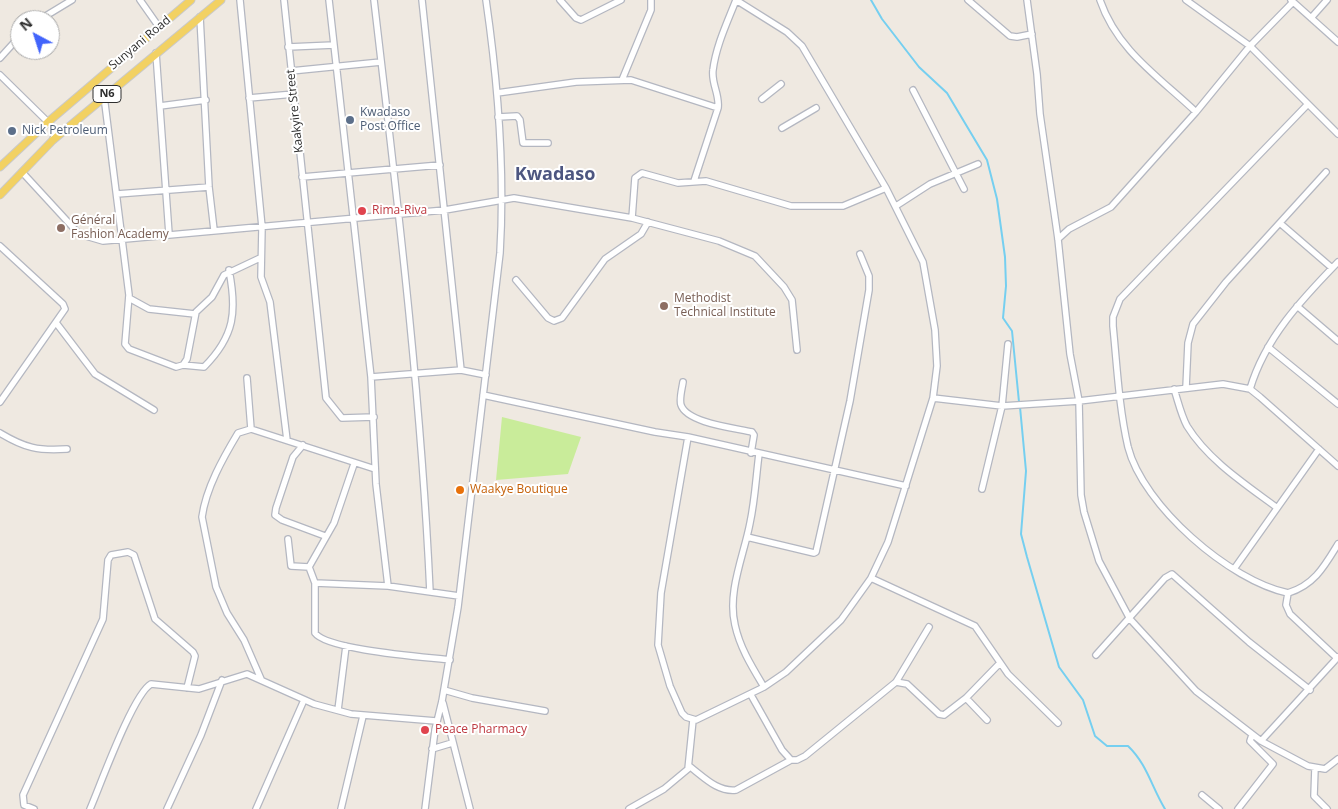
<!DOCTYPE html>
<html>
<head>
<meta charset="utf-8">
<style>
	body { margin:0 }
	#map { position:relative; width:1338px; height:809px; overflow:hidden; background:#efe9e1; font-family:"Open Sans",sans-serif }
	canvas { display:block }
	.north { position:absolute; left:10px; top:10px; width:50px; height:50px; box-sizing:border-box; background:#fff; border:1px solid #ababab; border-radius:50%; rotate:320deg; font-size:14px; font-weight:700; line-height:20px; text-align:center; color:#2e2e2e }
	.north::after { content:''; display:block; margin:auto; width:18px; height:22px; background:#4264fb; clip-path:polygon(50% 0,100% 100%,50% 72%,0 100%) }
</style>
</head>
<body>
<div id="map">
<canvas width="1338" height="809"></canvas>
<div class="north">N</div>
</div>
<script>
const g = document.querySelector('canvas').getContext('2d');
g.lineJoin = 'round';
function paint(path, color) { g.fillStyle = color; g.fill(path, 'evenodd'); }
function strokePath(path, color, width, dash) { g.strokeStyle = color; g.lineWidth = width; g.lineCap = dash ? 'butt' : 'round'; g.setLineDash(dash || []); g.stroke(path); }
function write(font, color, halo, rows, align = 'center') {
  g.font = font + ' "Open Sans",sans-serif'; g.lineWidth = 4; g.setLineDash([]); g.textBaseline = 'middle'; g.strokeStyle = halo; g.fillStyle = color; for (const [text, x, y, turn = 0] of rows) {
    g.save(); g.translate(x, y); g.rotate((+turn || 0) * Math.PI / 180); g.textAlign = isNaN(turn) ? turn : align; if (halo) g.strokeText(text, 0, 0); g.fillText(text, 0, 0); g.restore();
  }
}
const pitch = new Path2D(`
	M502 417 581 437 568 474 496 480Z`);
const stream = new Path2D(`
	M871 0 882 19 919 67 947 93 987 160 997 199 1005 257 1006 286 1003 318 1012 331 1019 402
	M1020 407 1026 471 1021 534 1027 557 1059 667 1083 700 1095 736 1107 746H1128C1147 764 1152 788 1165 809`);
const minor = new Path2D(`
	M140 0 159 27
	M240 0 262 227 261 277 270 302 287 440
	M284 0 326 398 342 418 374 417
	M329 0 371 377 376 484 388 586
	M374 0C397 197 421 394 430 592
	M422 0 461 370
	M560 0 576 18 581 20 621 0
	M968 0 1010 36 1017 37 1032 34
	M1027 0 1037 74 1040 114 1058 239 1070 354 1079 401 1081 495 1084 512 1099 561 1130 619 1196 691 1261 741 1308 766 1325 769 1338 759
	M1100 0C1117 50 1159 77 1196 112
	M1186 0 1250 46 1338 134
	M1291 0 1338 42
	M200 17 209 187 214 230
	M1311 18 1327 0
	M39 20 72 0
	M288 47 334 45
	M156 53 169 234
	M0 58 20 36
	M291 71 381 62
	M0 75 53 127 55 131 53 140
	M622 80 651 10V0
	M913 90 964 189
	M497 93 576 82 631 80 718 108
	M104 96 129 295 125 344 129 349 176 367 183 365 187 359 196 312 212 297 224 275 260 258
	M249 98 294 94
	M762 99 781 84
	M1308 104 1120 299 1113 317V326C1117 366 1119 408 1128 447 1143 506 1230 581 1288 593L1286 605 1290 614 1337 658
	M160 106 206 100
	M498 117 517 116 520 120 523 143H548
	M782 128 816 108
	M22 172 79 234 103 241 445 210 514 198 632 218 635 178 642 173 678 183 706 181 791 206H843L886 188
	M302 177 440 165
	M117 194 209 187
	M896 206 930 184 978 164
	M632 218 719 241 755 256 784 287 792 300 797 350
	M1281 224 1332 268
	M1058 239 1069 229 1111 207 1196 112 1250 46 1293 2
	M0 246 63 304 65 309 0 402
	M516 280 548 318 554 321 562 318 605 259 641 234 648 222
	M129 298 149 309 195 314
	M1297 306 1338 341
	M57 324 95 374 154 410
	M1268 347 1338 404
	M183 365 204 367C235 336 237 311 229 270
	M371 377 461 370 486 375
	M247 378 251 429
	M683 382C682 389 679 399 681 405 687 423 735 428 752 432L754 435 751 453
	M1186 388 1188 343 1193 324 1226 282 1326 172
	M1174 389C1178 401 1181 415 1187 426 1208 460 1245 484 1276 507
	M1250 389C1265 338 1302 299 1338 262
	M483 395 655 432 688 437 906 486
	M933 398 1002 406 1079 401 1223 384 1250 389 1260 397 1338 466
	M0 433C25 448 38 451 67 449
	M688 437 661 593 658 645 670 686 682 713 686 717 696 720 764 687 786 672 841 620 871 578 888 542 933 398 937 366 935 330 923 262 886 188 802 46 787 32 736 0C727 23 716 46 713 70 711 83 720 95 718 108L694 181
	M303 445 293 457 276 508 275 515 282 520 325 536
	M759 454C756 477 755 500 750 523 744 555 727 592 735 625 740 648 752 667 764 687
	M354 464 334 523 309 567 315 583V633C327 650 425 657 450 660
	M982 489 1002 406 1008 344
	M747 537 814 553 816 552 850 401 869 290V276L860 254
	M288 539 291 566 309 567
	M1234 569 1319 449
	M871 578 975 626 1008 674 1058 723
	M315 583 388 586 459 596
	M1288 593C1314 585 1324 567 1338 544
	M1096 655 1165 578 1172 574 1249 642 1310 690
	M261 679 244 640 227 613 216 587 202 517C206 488 223 458 238 433L251 429 375 469
	M896 682 907 684 939 714 944 715 966 698 1000 663
	M444 690 472 698 545 711
	M751 695 782 750 791 760
	M966 698 987 720
	M443 703 470 809
	M338 710 346 646
	M1261 741 1338 657
	M432 749 452 743
	M689 766C704 777 717 792 736 790L791 760H797L805 756 896 682 929 627
	M1315 768 1314 796 1327 809
	M1202 795 1219 809
	M34 809 24 805 23 795 103 619 108 560 111 555 128 552 134 555 155 619 193 652 195 656 187 688
	M90 809C100 786 133 694 151 684L199 689 247 674 314 704 351 714 436 721
	M167 809 201 735 222 680
	M256 809 304 700
	M341 809 363 716
	M425 809 435 730 442 701 458 607 500 253C505 169 498 83 486 0
	M629 809 664 789 688 769 693 720
	M1238 809 1273 764 1250 741 1252 735`);
const major = new Path2D(`
	M0 167 48 122 191 0
	M0 195 53 140 221 0`);
const markers = [
	[350,120,5,"#5c6f8a"],
	[12,131,5,"#5c6f8a"],
	[362,211,5,"#e0444e"],
	[61,228,5,"#8d6e63"],
	[664,306,5,"#8d6e63"],
	[460,490,5,"#e8710a"],
	[425,730,5,"#e0444e"]
];
const shields = [
	[107,94,28]
];
const shieldNames = [
	["N6",107,94]
];
const streetNames = [
	["Sunyani Road",140,43,-40],
	["Kaakyire Street",295,111,-96]
];
const serviceNames = [
	["Kwadaso",360,113],
	["Post Office",360,127],
	["Nick Petroleum",22,131]
];
const healthNames = [
	["Rima-Riva",372,211],
	["Peace Pharmacy",435,730]
];
const educationNames = [
	["Général",71,221],
	["Fashion Academy",71,235],
	["Methodist",674,299],
	["Technical Institute",674,313]
];
const foodNames = [
	["Waakye Boutique",470,490]
];
const districtNames = [
	["Kwadaso",555,175]
];
paint(pitch, '#c9ec9a');
strokePath(stream, '#75cff0', 2);
strokePath(minor, '#b4b7c1', 8);
strokePath(major, '#c9c9c9', 9);
strokePath(minor, '#fff', 5.5);
strokePath(major, '#f2d163', 7);
for (const [x, y, r, color] of markers) { const dot = new Path2D(); dot.arc(x, y, r, 0, 2 * Math.PI); g.fillStyle = color; g.fill(dot); strokePath(dot, '#fff', 2); }
for (const [x, y, w] of shields) { const box = new Path2D(); box.roundRect(x - w / 2, y - 8.5, w, 17, 4); g.fillStyle = '#fff'; g.fill(box); strokePath(box, '#2e2e2e', 1); }
write('bold 11px', '#2e2e2e', null, shieldNames);
write('12px', '#2e2e2e', '#fff', streetNames);
write('12px', '#4e5e75', '#fff', serviceNames, 'left');
write('12px', '#be3a42', '#fff', healthNames, 'left');
write('12px', '#785e54', '#fff', educationNames, 'left');
write('12px', '#c56008', '#fff', foodNames, 'left');
write('bold 18px', '#4d5680', '#fff', districtNames);
</script>
</body>
</html>
